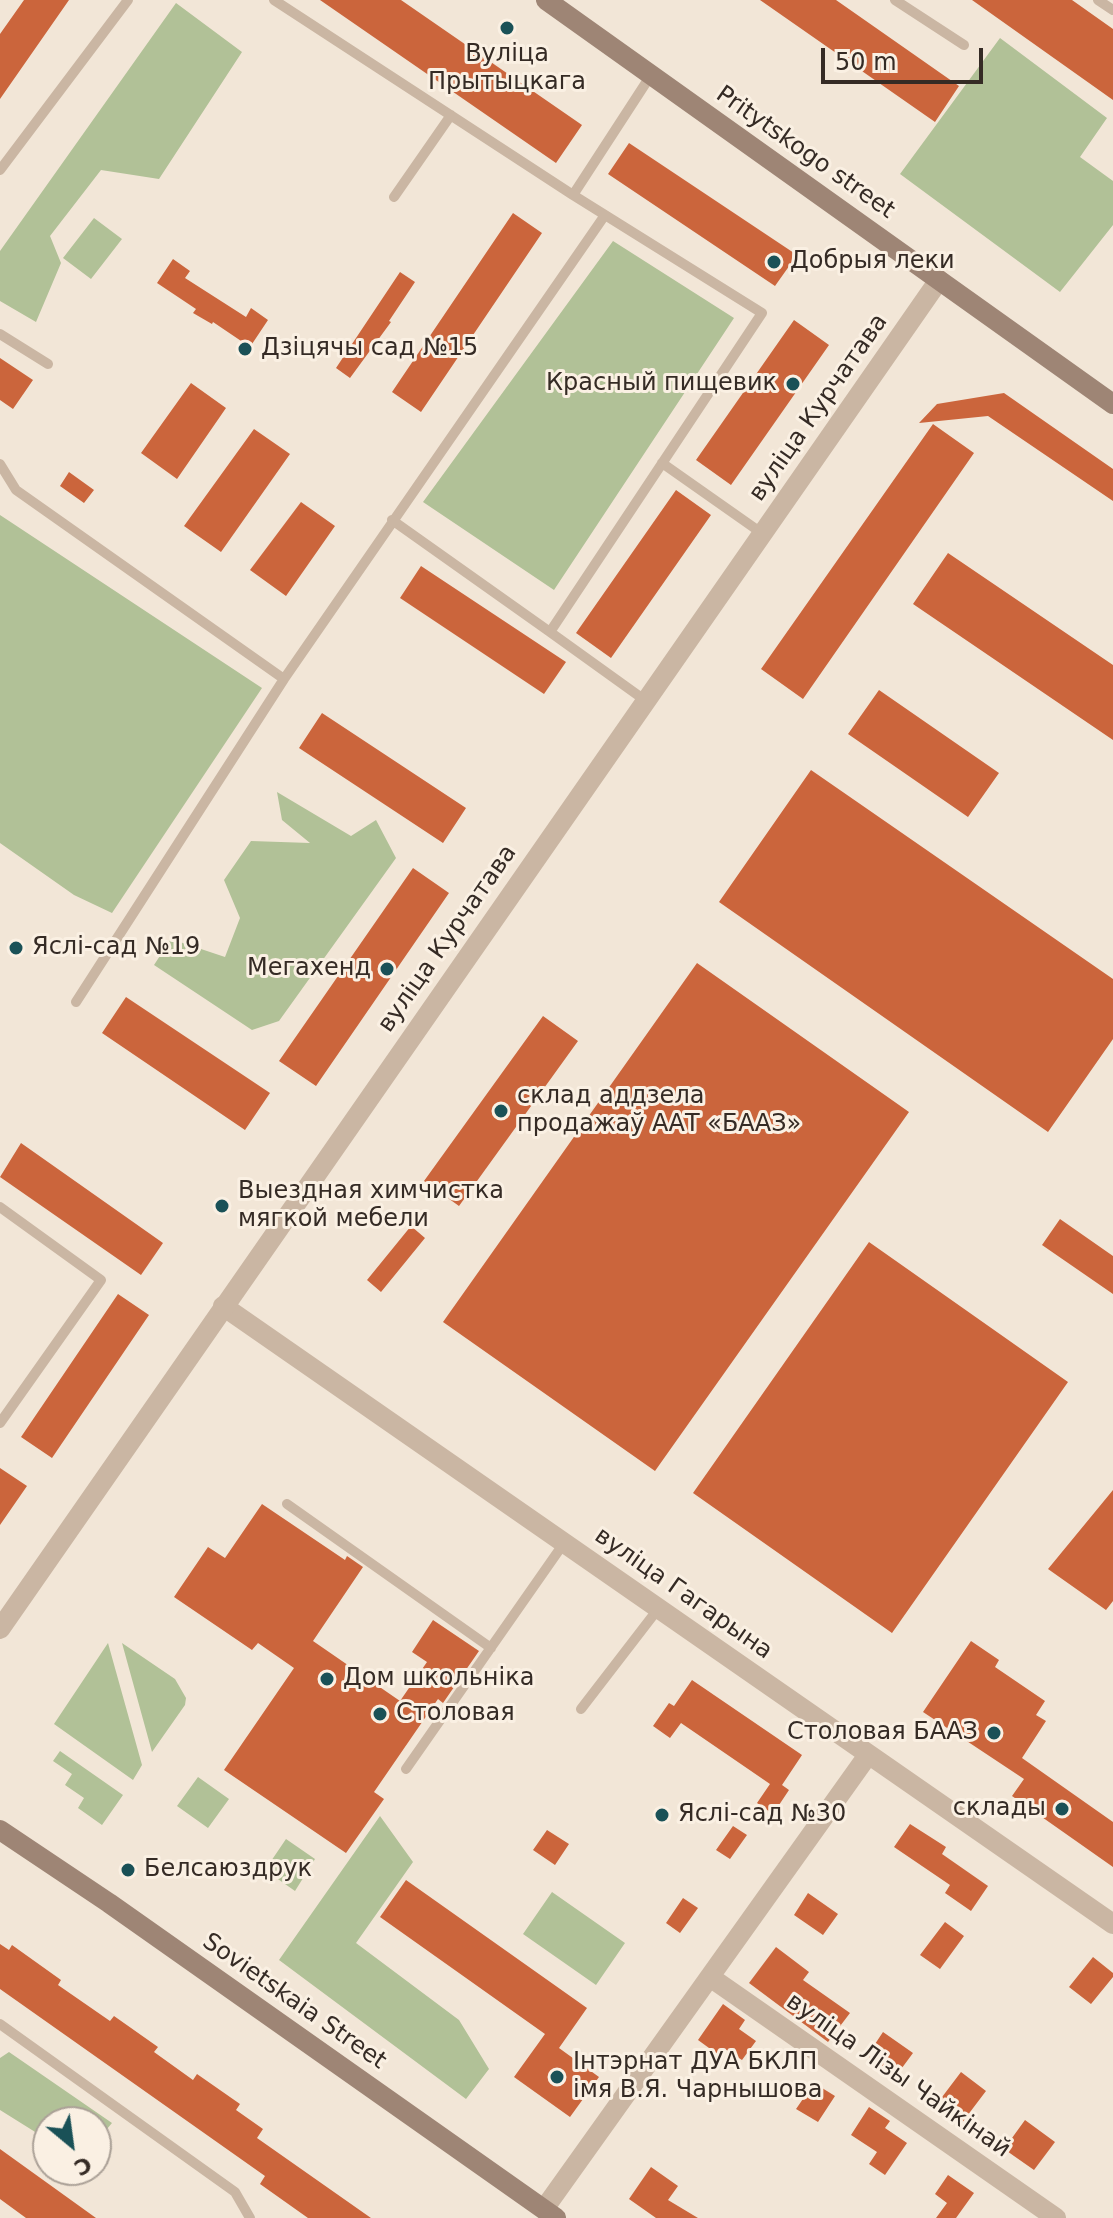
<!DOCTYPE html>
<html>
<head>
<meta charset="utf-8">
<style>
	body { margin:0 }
	#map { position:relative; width:1113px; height:2218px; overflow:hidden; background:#f2e6d7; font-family:"DejaVu Sans",sans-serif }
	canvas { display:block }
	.north { position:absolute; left:32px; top:2106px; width:80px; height:80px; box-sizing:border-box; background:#faf0e3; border:2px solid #aba197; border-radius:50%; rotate:151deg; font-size:22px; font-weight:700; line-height:32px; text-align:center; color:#352b25 }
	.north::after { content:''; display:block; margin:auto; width:28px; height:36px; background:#1a5157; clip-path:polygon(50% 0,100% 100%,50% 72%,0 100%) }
	.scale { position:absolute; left:821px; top:48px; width:162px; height:36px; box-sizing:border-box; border:4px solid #352b25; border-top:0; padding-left:10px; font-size:24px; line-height:28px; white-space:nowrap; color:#352b25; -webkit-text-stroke:6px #faf0e3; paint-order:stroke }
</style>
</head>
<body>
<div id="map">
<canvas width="1113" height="2218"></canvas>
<div class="north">С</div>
<div class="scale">50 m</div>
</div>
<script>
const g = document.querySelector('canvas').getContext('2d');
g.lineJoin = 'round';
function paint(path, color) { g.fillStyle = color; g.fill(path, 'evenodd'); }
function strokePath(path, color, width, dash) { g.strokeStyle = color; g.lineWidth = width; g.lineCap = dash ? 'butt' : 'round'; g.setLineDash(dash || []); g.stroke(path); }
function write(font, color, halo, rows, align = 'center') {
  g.font = font + ' "DejaVu Sans",sans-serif'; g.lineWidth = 6; g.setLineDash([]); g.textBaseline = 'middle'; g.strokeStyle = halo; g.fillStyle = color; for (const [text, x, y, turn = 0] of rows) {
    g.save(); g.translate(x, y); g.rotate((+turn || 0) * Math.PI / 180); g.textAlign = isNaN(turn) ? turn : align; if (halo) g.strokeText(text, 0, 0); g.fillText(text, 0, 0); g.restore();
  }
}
const green = new Path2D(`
	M176 3 242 52 159 179 101 170 50 236 61 263 36 322 0 301V251Z
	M1000 38 1107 118 1080 157 1113 181V225L1060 292 900 174Z
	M94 218 122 239 91 279 63 258Z
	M613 241 734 318 554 590 423 502Z
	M0 515 262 688 112 913 74 895 0 843Z
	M277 792 351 836 376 820 396 858 279 1021 252 1030 154 965 171 939 225 957 240 918 224 880 251 841 310 843 282 820Z
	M108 1643 142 1765 133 1780 54 1724Z
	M122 1643 175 1679 186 1698 185 1705 152 1752Z
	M60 1751 123 1795 102 1825 78 1808 84 1798 65 1785 72 1774 53 1761Z
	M198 1777 229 1799 208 1828 177 1806Z
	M380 1816 413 1862 356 1943 459 2020 489 2069 466 2099 279 1960Z
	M286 1839 315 1859 295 1891 265 1870Z
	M552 1892 625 1943 596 1985 523 1934Z
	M9 2052 112 2123 96 2142V2122H48V2140L0 2110V2058Z`);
const building = new Path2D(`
	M24 0H69L0 99V34Z
	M320 0H401L582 125 556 163Z
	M760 0H836L959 86 935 122Z
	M972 0H1072L1113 29V100Z
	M629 143 797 255 775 286 608 174Z
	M513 213 542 233 421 412 392 392Z
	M173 259 190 271 185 278 246 317 251 308 268 320 250 347 213 322 212 324 193 313 196 309 157 283Z
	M400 272 415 282 389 321 391 322 350 378 336 368Z
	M794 320 829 345 731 485 696 460Z
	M0 358 33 380 13 409 0 400Z
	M191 383 226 408 177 479 141 453Z
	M1004 393 1113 469V501L988 416 919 423 937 404Z
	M933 424 974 453 803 699 761 669Z
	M254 429 290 454 221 552 184 526Z
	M69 472 94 490 84 503 60 486Z
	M676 490 711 515 611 658 576 633Z
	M301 502 335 526 286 596 250 570Z
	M948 553 1113 665V740L913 604Z
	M421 566 566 662 544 694 400 598Z
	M879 690 999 773 968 817 848 734Z
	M322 713 466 808 443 843 299 748Z
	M811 770 1113 979V1039L1048 1132 719 902Z
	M413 868 449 893 316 1086 279 1061Z
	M697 963 909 1112 655 1471 443 1322Z
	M126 997 270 1093 245 1130 102 1033Z
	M543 1016 578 1041 459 1206 424 1181Z
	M21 1143 163 1243 141 1275 0 1177Z
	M1060 1219 1113 1256V1294L1042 1245Z
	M411 1226 425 1238 381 1292 367 1280Z
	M869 1242 1068 1382 892 1633 693 1493Z
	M118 1294 149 1315 52 1458 21 1437Z
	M0 1468 27 1486 0 1525Z
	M1113 1490V1601L1106 1610 1048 1569Z
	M262 1504 345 1560 347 1556 363 1567 313 1641 400 1701 427 1662 412 1652 433 1620 479 1651 443 1703 438 1699 374 1792 384 1799 346 1853 224 1770 294 1668 258 1643 252 1650 174 1597 208 1547 225 1558Z
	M971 1641 999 1660 995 1667 1045 1701 1036 1715 1046 1721 1022 1758 1113 1822V1867L1012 1796 1024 1779 923 1712Z
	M692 1680 802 1755 782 1785 789 1790 773 1814 757 1803 770 1784 681 1723 670 1738 653 1726 669 1703 674 1706Z
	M910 1824 946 1847 942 1854 988 1886 971 1911 945 1893 950 1885 894 1847Z
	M733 1826 747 1835 730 1859 716 1850Z
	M547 1830 569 1844 555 1865 533 1850Z
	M406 1880 587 2008 559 2048 599 2077 570 2117 514 2077 545 2034 380 1917Z
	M808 1893 838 1914 823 1935 794 1915Z
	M683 1898 698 1908 680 1933 666 1923Z
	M945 1922 964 1936 940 1969 920 1955Z
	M0 1944 9 1950 12 1945 61 1980 58 1985 110 2021 114 2016 158 2047 154 2052 193 2080 197 2074 240 2104 236 2110 263 2129 257 2138 371 2218H308L260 2184 265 2176 0 1989Z
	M776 1947 809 1972 803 1980 850 2013 828 2042 749 1983Z
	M1093 1957 1113 1973V1977L1091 2004 1069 1987Z
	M723 2004 745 2020 739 2029 756 2041 742 2060 725 2049 720 2056 698 2040Z
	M883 2032 913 2053 896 2076 867 2056Z
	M961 2072 986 2091 961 2124 936 2105Z
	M814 2083 835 2096 818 2122 796 2109Z
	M869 2107 890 2121 885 2128 907 2143 885 2175 869 2164 877 2152 851 2135Z
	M1025 2120 1055 2142 1034 2170 1004 2149Z
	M0 2149 96 2218H26L0 2199Z
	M651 2167 678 2186 668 2200 698 2218H656L629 2199Z
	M948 2175 974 2193 956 2218H936L947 2203 935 2194Z`);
const service = new Path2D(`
	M274 0 573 195 651 75
	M895 0 964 45
	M1098 0 1113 10
	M0 170 128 0
	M573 195 762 313 550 632 646 701
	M394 197 451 115
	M0 334 48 364
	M662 463 763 534
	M0 464 16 490 284 679 76 1002
	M392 520 550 632
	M284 679 605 215
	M0 1207 101 1280 0 1423
	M287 1504 491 1648
	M581 1709 658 1609
	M406 1769 564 1543
	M0 2024 235 2192 250 2218`);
const minor = new Path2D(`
	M223 1306 1113 1924
	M710 1977 1056 2218
	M544 2209 868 1755`);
const tertiary = new Path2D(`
	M0 1629 939 280`);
const secondary = new Path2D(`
	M546 0 1113 404
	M0 1830 109 1903 556 2218`);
const markers = [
	[507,28,8,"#1a5157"],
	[774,262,8,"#1a5157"],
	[245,349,8,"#1a5157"],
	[793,384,8,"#1a5157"],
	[16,948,8,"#1a5157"],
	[387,969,8,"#1a5157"],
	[501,1111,8,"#1a5157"],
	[222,1206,8,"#1a5157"],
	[327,1679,8,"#1a5157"],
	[380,1714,8,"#1a5157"],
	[994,1733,8,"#1a5157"],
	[1062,1809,8,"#1a5157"],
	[662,1815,8,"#1a5157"],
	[128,1870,8,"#1a5157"],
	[557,2077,8,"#1a5157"]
];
const poiNames = [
	["Вуліца",507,55,"center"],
	["Прытыцкага",507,83,"center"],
	["Добрыя леки",790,262],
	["Дзіцячы сад №15",261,349],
	["Красный пищевик",777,384,"right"],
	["Яслі-сад №19",32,948],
	["Мегахенд",371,969,"right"],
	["склад аддзела",517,1097],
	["продажаў ААТ «БААЗ»",517,1125],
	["Выездная химчистка",238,1192],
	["мягкой мебели",238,1220],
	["Дом школьніка",343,1679],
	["Столовая",396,1714],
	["Столовая БААЗ",978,1733,"right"],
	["склады",1046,1809,"right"],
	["Яслі-сад №30",678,1815],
	["Белсаюздрук",144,1870],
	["Інтэрнат ДУА БКЛП",573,2063],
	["імя В.Я. Чарнышова",573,2091]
];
const streetNames = [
	["Pritytskogo street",805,153,35],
	["вуліца Курчатава",819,408,-55],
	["вуліца Курчатава",448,939,-55],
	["вуліца Гагарына",683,1594,35],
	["Sovietskaia Street",294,2002,35],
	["вуліца Лізы Чайкінай",898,2076,35]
];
paint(green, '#b1c197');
paint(building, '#cb653c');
strokePath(service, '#cab6a3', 10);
strokePath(minor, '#cab6a3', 20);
strokePath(tertiary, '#cab6a3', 20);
strokePath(secondary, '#9e8575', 20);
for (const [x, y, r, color] of markers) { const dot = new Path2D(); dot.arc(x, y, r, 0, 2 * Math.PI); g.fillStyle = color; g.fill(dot); strokePath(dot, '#faf0e3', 3); }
write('24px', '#352b25', '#faf0e3', poiNames, 'left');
write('24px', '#352b25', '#faf0e3', streetNames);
</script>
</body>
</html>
